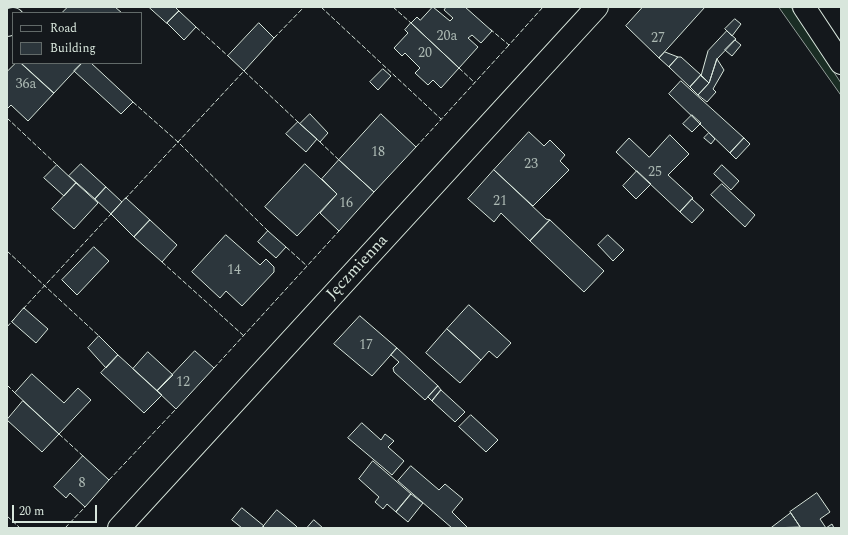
<!DOCTYPE html>
<html>
<head>
<meta charset="utf-8">
<style>
	body { margin:0 }
	#map { position:relative; width:848px; height:535px; overflow:hidden; background:#14181c; font-family:Spectral,serif }
	canvas { display:block }
	.frame { position:absolute; inset:0; border:8px solid #d8e6dc; pointer-events:none }
	.legend { position:absolute; left:12px; top:12px; width:130px; height:52px; box-sizing:border-box; background:#14181c; border:1px solid #626a69; margin:0; padding:5px 7px; list-style:none; font-size:12px; color:#d8e6dc }
	.legend li { display:flex; align-items:center; gap:8px; height:20px }
	.legend b { width:20px; border:1px solid #626a69 }
	.scale { position:absolute; left:12px; top:505px; width:85px; height:18px; box-sizing:border-box; border:2px solid #d8e6dc; border-top:0; padding-left:5px; font-size:12px; line-height:14px; white-space:nowrap; color:#d8e6dc; -webkit-text-stroke:3px #14181c; paint-order:stroke }
</style>
</head>
<body>
<div id="map">
<canvas width="848" height="535"></canvas>
<div class="frame"></div>
<ul class="legend">
<li><b style="height:5px;background:#14181c"></b>Road</li>
<li><b style="height:11px;background:#2c363c"></b>Building</li>
</ul>
<div class="scale">20 m</div>
</div>
<script>
const g = document.querySelector('canvas').getContext('2d');
g.lineJoin = 'round';
function paint(path, color) { g.fillStyle = color; g.fill(path, 'evenodd'); }
function strokePath(path, color, width, dash) { g.strokeStyle = color; g.lineWidth = width; g.lineCap = dash ? 'butt' : 'round'; g.setLineDash(dash || []); g.stroke(path); }
function write(font, color, halo, rows, align = 'center') {
  g.font = font + ' Spectral,serif'; g.lineWidth = 3; g.setLineDash([]); g.textBaseline = 'middle'; g.strokeStyle = halo; g.fillStyle = color; for (const [text, x, y, turn = 0] of rows) {
    g.save(); g.translate(x, y); g.rotate((+turn || 0) * Math.PI / 180); g.textAlign = isNaN(turn) ? turn : align; if (halo) g.strokeText(text, 0, 0); g.fillText(text, 0, 0); g.restore();
  }
}
const green = new Path2D(`
	M779 7H791L841 83V95Z`);
const building = new Path2D(`
	M68 7H115L122 13H62Z
	M149 7H175L179 11 167 23Z
	M433 7 450 21 453 18 444 10 446 7H465L492 31 481 43 472 35 468 38 478 47 459 68 411 23 417 17 420 20Z
	M643 7H705L659 58 626 26Z
	M179 11 196 27 184 40 167 23Z
	M735 19 741 24 732 36 725 29Z
	M259 23 274 38 244 71 228 56Z
	M411 23 459 68 441 88 433 80 428 85 415 73 420 68 405 53 402 56 394 48 408 33 405 30Z
	M727 31 736 39 717 59 709 83 701 76 708 51Z
	M735 40 741 45 732 56 725 50Z
	M665 52 678 57 669 67 659 58Z
	M678 57H681L701 75 690 87 669 67Z
	M717 59 724 70 713 89 716 92 707 102 698 95 709 83Z
	M16 63H21L54 93 28 121 11 105 7 109V72Z
	M21 63H82L54 93Z
	M82 63H91L133 102 121 114 74 71Z
	M383 69 391 76 378 90 370 82Z
	M701 75 709 83 698 95 690 87Z
	M681 81 744 138 730 153 669 94Z
	M310 114 328 133 320 142 300 124Z
	M381 114 416 147 374 192 339 160Z
	M692 115 701 123 692 132 683 124Z
	M298 122 317 139 306 152 286 134Z
	M529 132 544 146 550 140 565 155 560 161 569 170 533 206 494 170Z
	M709 133 715 139 711 144 704 138Z
	M670 135 689 154 668 175 693 198 680 212 616 152 629 138 649 157Z
	M744 138 750 144 736 159 730 153Z
	M339 160 374 192 339 231 320 213 337 194 322 179Z
	M81 164 106 187 95 199 69 176Z
	M305 164 337 194 297 236 265 207Z
	M57 165 76 183 64 196 44 178Z
	M722 165 739 181 731 190 714 174Z
	M494 170 546 219 550 220 530 241 501 213 494 222 468 199Z
	M637 171 651 184 636 199 623 186Z
	M76 183 98 203 74 229 52 209Z
	M722 184 755 215 745 227 711 195Z
	M106 187 122 202 111 214 95 199Z
	M126 198 150 220 134 237 111 214Z
	M692 199 704 210 692 223 680 212Z
	M150 220 177 245 162 262 134 237Z
	M550 220 604 271 584 292 530 241Z
	M268 231 286 247 276 258 258 242Z
	M226 235 260 265 266 259 274 267V272L242 306 226 291 220 298 192 272Z
	M608 235 624 250 613 261 598 245Z
	M94 247 109 261 77 295 62 280Z
	M469 305 511 343 497 358 489 351 481 360 447 329Z
	M24 308 48 329 36 343 12 322Z
	M360 316 397 348 372 376 334 344Z
	M447 329 481 360 460 383 426 353Z
	M99 336 118 355 106 368 88 348Z
	M397 348 438 386 425 400 394 372 393 368 399 362 391 355Z
	M195 351 214 368 176 409 157 391Z
	M148 352 173 375 157 391 133 369Z
	M118 355 162 395 144 413 101 373Z
	M32 374 64 403 78 388 91 400 59 434 15 393Z
	M438 386 441 390 432 401 428 397Z
	M441 390 465 412 455 422 432 401Z
	M23 401 59 434 42 452 7 420Z
	M471 415 498 440 486 452 459 427Z
	M362 423 381 440 385 434 394 441 388 447 404 461 392 475 348 438Z
	M83 456 109 480 85 507 70 493 66 498 54 487Z
	M373 461 411 494 396 512 387 504 383 509 375 502 379 497 359 479Z
	M411 466 439 490 445 484 463 499 452 512 468 528H452L398 481Z
	M817 493 830 512 820 519 826 528 832 524 834 528H801L790 512Z
	M411 494 423 503 408 522 396 512Z
	M242 508 264 526 262 528H242L232 520Z
	M277 510 295 525 298 528H262Z
	M791 513 800 527 771 528Z
	M314 520 323 528H307Z`);
const street = new Path2D(`
	M804 7 841 63
	M7 25 13 19
	M119 528 597 7`);
const fence = new Path2D(`
	M321 7 441 119
	M393 7 411 23
	M196 27 228 56
	M490 29 509 45 543 7
	M274 38 304 7
	M459 68 475 83
	M133 102 178 142 268 231
	M7 118 57 165
	M320 142 339 160
	M416 147 509 45
	M125 199 244 71 298 122
	M286 247 307 266
	M7 251 99 336
	M162 262 244 336
	M23 309 111 214
	M7 327 14 319
	M214 368 339 231
	M7 385 15 393
	M59 434 83 456
	M109 480 176 409
	M7 516 20 528
	M65 528 85 507`);
const numberNames = [
	["20a",447,37],
	["27",658,39],
	["20",425,54],
	["36a",26,85],
	["18",378,153],
	["23",531,165],
	["25",655,173],
	["21",500,202],
	["16",346,204],
	["14",234,271],
	["17",366,346],
	["12",183,383],
	["8",82,484]
];
const streetNames = [
	["Jęczmienna",358,268,-47]
];
paint(green, '#1a2d24');
strokePath(green, '#939e99', 1);
paint(building, '#2c363c');
strokePath(building, '#d8e6dc', 1);
strokePath(street, '#d8e6dc', 24);
strokePath(street, '#14181c', 22);
strokePath(fence, '#d8e6dc', 1, [5, 2]);
write('14px', '#adbab4', null, numberNames);
write('16px', '#d8e6dc', '#14181c', streetNames);
</script>
</body>
</html>
